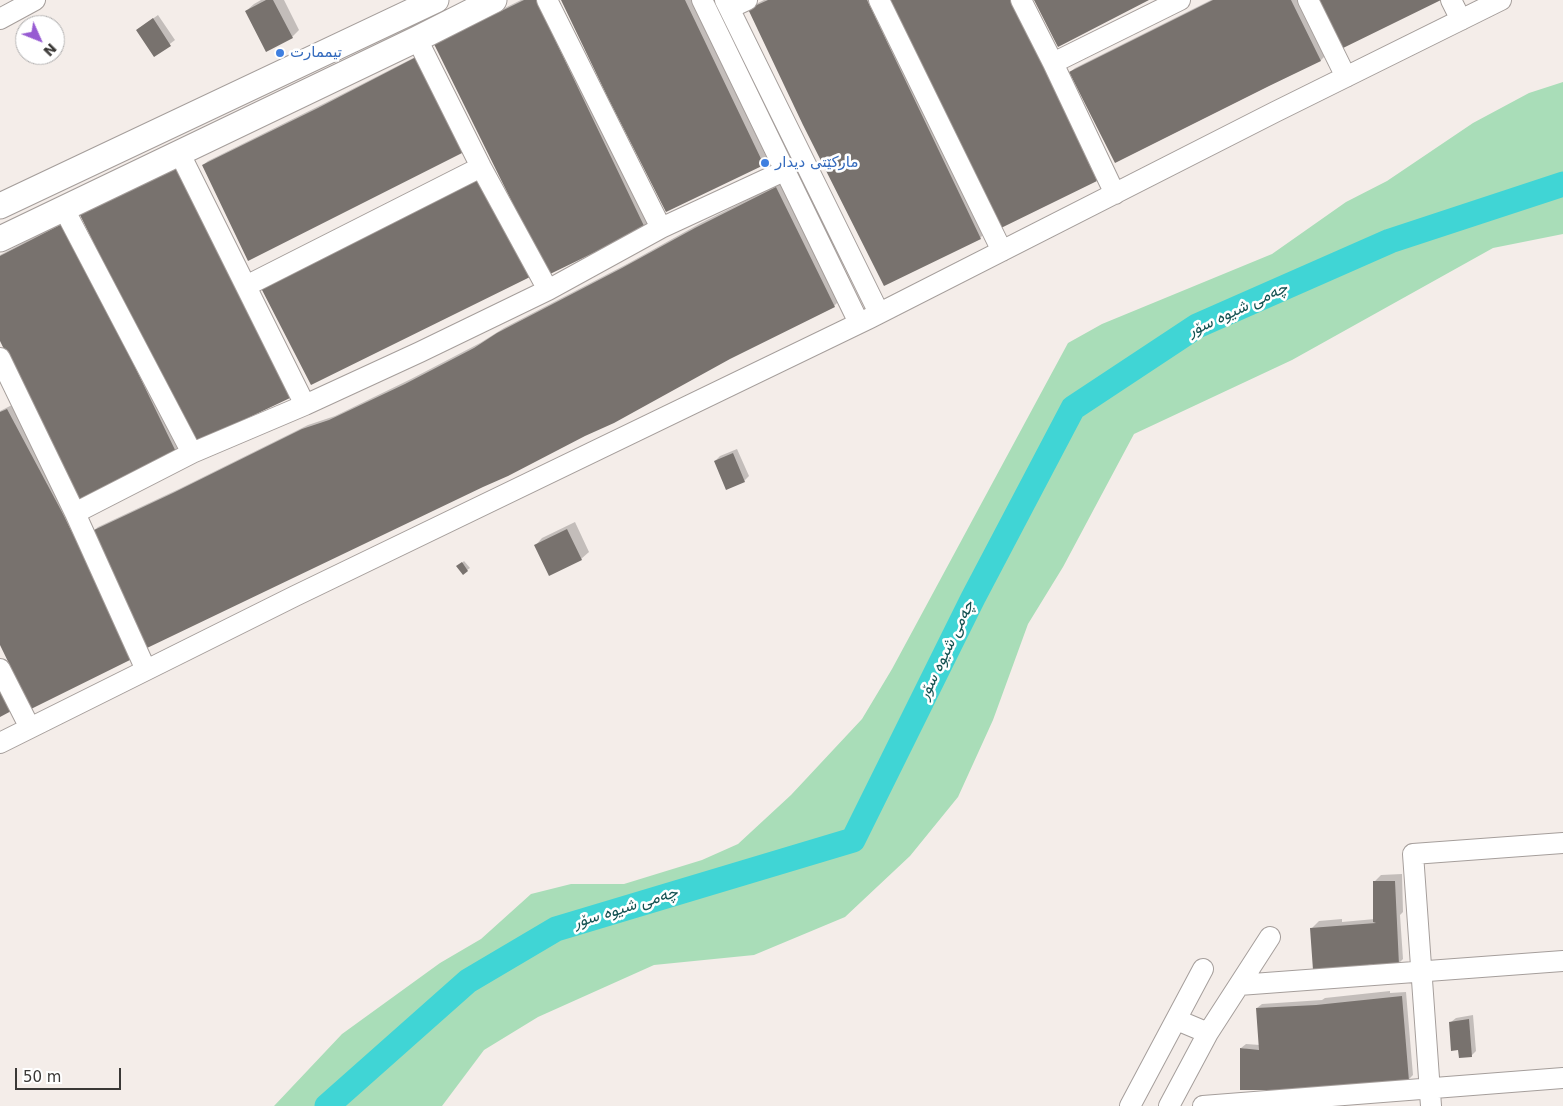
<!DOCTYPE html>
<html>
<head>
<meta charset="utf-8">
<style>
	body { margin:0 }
	#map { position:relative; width:1563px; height:1106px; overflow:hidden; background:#f4ede9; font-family:"DejaVu Sans",sans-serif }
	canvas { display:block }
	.north { position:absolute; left:15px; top:15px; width:50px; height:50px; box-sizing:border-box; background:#fff; border:1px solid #b0afaf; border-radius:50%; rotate:134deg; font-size:14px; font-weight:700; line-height:20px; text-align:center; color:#3a3836 }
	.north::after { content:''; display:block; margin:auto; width:18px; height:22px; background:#975bd2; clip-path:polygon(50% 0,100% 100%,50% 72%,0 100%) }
	.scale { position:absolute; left:15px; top:1068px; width:106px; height:22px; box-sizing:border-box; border:2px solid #3a3836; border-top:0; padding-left:6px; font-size:15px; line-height:18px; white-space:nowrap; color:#3a3836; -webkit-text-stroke:4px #fff; paint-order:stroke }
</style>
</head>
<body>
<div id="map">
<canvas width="1563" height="1106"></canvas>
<div class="north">N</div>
<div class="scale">50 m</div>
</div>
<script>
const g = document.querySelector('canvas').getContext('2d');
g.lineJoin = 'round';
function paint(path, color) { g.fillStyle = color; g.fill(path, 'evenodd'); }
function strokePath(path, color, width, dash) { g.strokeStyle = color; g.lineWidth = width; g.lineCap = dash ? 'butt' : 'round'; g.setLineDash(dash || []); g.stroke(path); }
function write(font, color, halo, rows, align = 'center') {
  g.font = font + ' "DejaVu Sans",Vazirmatn,sans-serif'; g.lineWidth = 5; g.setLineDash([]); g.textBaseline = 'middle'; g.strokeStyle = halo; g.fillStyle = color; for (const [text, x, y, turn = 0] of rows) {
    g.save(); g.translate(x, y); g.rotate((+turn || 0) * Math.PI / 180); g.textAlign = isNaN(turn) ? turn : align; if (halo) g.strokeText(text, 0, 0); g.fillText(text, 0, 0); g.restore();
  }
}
const green = new Path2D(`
	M1563 82V234L1493 248 1292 360 1134 434 1063 567 1028 624 993 720 958 797 910 856 845 917 754 955 654 965 538 1017 484 1050 442 1106H274L342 1034 440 963 481 939 531 894 571 884H624L702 860 738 844 791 795 862 719 892 669 1068 343 1102 324 1272 254 1346 202 1387 181 1473 123 1529 93Z`);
const shadow = new Path2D(`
	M261 0H284L299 30 292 37 246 11 254 4Z
	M521 0H543L648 223 644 227 440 40Z
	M563 0H691L768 160 763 164Z
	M764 0H873L984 234 980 238 884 285 754 5Z
	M1019 0 1101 175 1097 180 1001 226Z
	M1211 0H1298L1325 56 1321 60 1116 162 1070 72 1075 68Z
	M158 15 175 40 154 56 137 30Z
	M425 52 451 102 203 165 208 161 325 103Z
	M781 183 839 301 834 306 706 370 93 531 98 527 179 489 308 425 335 416 411 379 480 343 504 328 627 264 701 223Z
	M69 219 181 449 176 453 0 337V255Z
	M12 405 67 508 138 652 0 644V411Z
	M737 449 749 476 744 481 715 461 720 456Z
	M575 522 589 552 581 559 535 546 542 538Z
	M464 561 470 568 463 573 460 565Z
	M1402 874 1403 912 1400 915 1403 959 1398 964 1311 929 1319 921 1342 919V922L1375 919 1374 882 1381 875Z
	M1390 991V993L1406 992 1413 1075 1408 1080 1241 1048 1246 1044 1260 1045 1257 1008 1262 1004 1322 1000 1325 998Z
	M1473 1015 1476 1051 1471 1056 1451 1022 1456 1018Z`);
const river = new Path2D(`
	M327 1106 468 981 556 929 853 840 973 598 1073 408 1197 326 1390 241 1563 184`);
const building = new Path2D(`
	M266 0H273L293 38 266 52 245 11Z
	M524 0H536L645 228 548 275 434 44Z
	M561 0H685L764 165 666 212 608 98Z
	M768 0H867L981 239 884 286 803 125 748 9Z
	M889 0H1013L1097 181 1001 228Z
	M1034 0H1149L1058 47Z
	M1213 0H1291L1321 61 1269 86 1115 163 1069 72Z
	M1315 0H1441L1339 50Z
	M153 18 171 46 154 57 136 30Z
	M420 55 466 151 248 261 202 165 318 108Z
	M179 164 290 398 193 444 79 213Z
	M480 178 530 277 311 385 261 288 379 230Z
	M776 187 835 307 730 359 614 423 585 436 508 476 483 487 147 648 92 531 173 493 302 429 329 420 405 384 474 348 497 333 622 268 695 228Z
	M64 223 120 336 177 454 79 501 0 341V256Z
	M7 409 63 514 134 658 31 709 0 645V412Z
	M733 453 745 482 726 490 714 461Z
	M567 529 582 560 549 576 534 545Z
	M462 562 468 571 463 575 456 566Z
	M0 682 15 709 0 717Z
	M1373 881H1395L1399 965 1378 964 1313 970 1310 928 1376 923 1373 922Z
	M1402 996 1409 1081 1283 1090H1240V1048L1259 1050 1256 1008 1316 1005Z
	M1469 1019 1472 1057 1459 1058 1458 1050 1451 1051 1449 1022Z`);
const minor = new Path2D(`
	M547 0 661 228
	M702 0 859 323
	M725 0 879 313
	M879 0 1002 251
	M1021 0 1053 63 1115 194
	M1308 0 1346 77
	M1451 0 1461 20
	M730 8 747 0
	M0 19 35 0
	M417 39 481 167 548 290
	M1053 63 1180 0
	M180 154 305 405
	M64 209 192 453
	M246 286 481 167
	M0 358 75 513 146 670
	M75 513 192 453 305 405 420 352 548 290 661 228 784 171
	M0 669 30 728
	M0 743 295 596 870 318 1275 112 1501 0
	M1239 985 1563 961
	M1177 1020 1208 1033
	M1130 1106 1203 969
	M1169 1106 1208 1033 1270 937
	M1203 1106 1563 1078
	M1431 1106 1413 854 1563 843`);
const major = new Path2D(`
	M0 206 436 0
	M0 239 417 39 494 0`);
const markers = [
	[280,53,5,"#3f7fe0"],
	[765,163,5,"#3f7fe0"]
];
const shopNames = [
	["تیممارت",290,53],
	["مارکێتی دیدار",775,163]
];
const waterNames = [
	["چەمی شیوە سۆر",1238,310,-25],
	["چەمی شیوە سۆر",947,650,-64],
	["چەمی شیوە سۆر",626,908,-17]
];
paint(green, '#a9ddb8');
paint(shadow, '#0003');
strokePath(river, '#40d5d5', 25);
paint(building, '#78726e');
strokePath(minor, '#a59e9b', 22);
strokePath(major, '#a59e9b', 27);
strokePath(minor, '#fff', 20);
strokePath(major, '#fff', 25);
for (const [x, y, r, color] of markers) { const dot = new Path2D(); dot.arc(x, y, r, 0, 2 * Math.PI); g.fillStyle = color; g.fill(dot); strokePath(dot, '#fff', 2); }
write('15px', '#366cbe', '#fff', shopNames, 'left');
write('italic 16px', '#135151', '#fff', waterNames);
</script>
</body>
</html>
